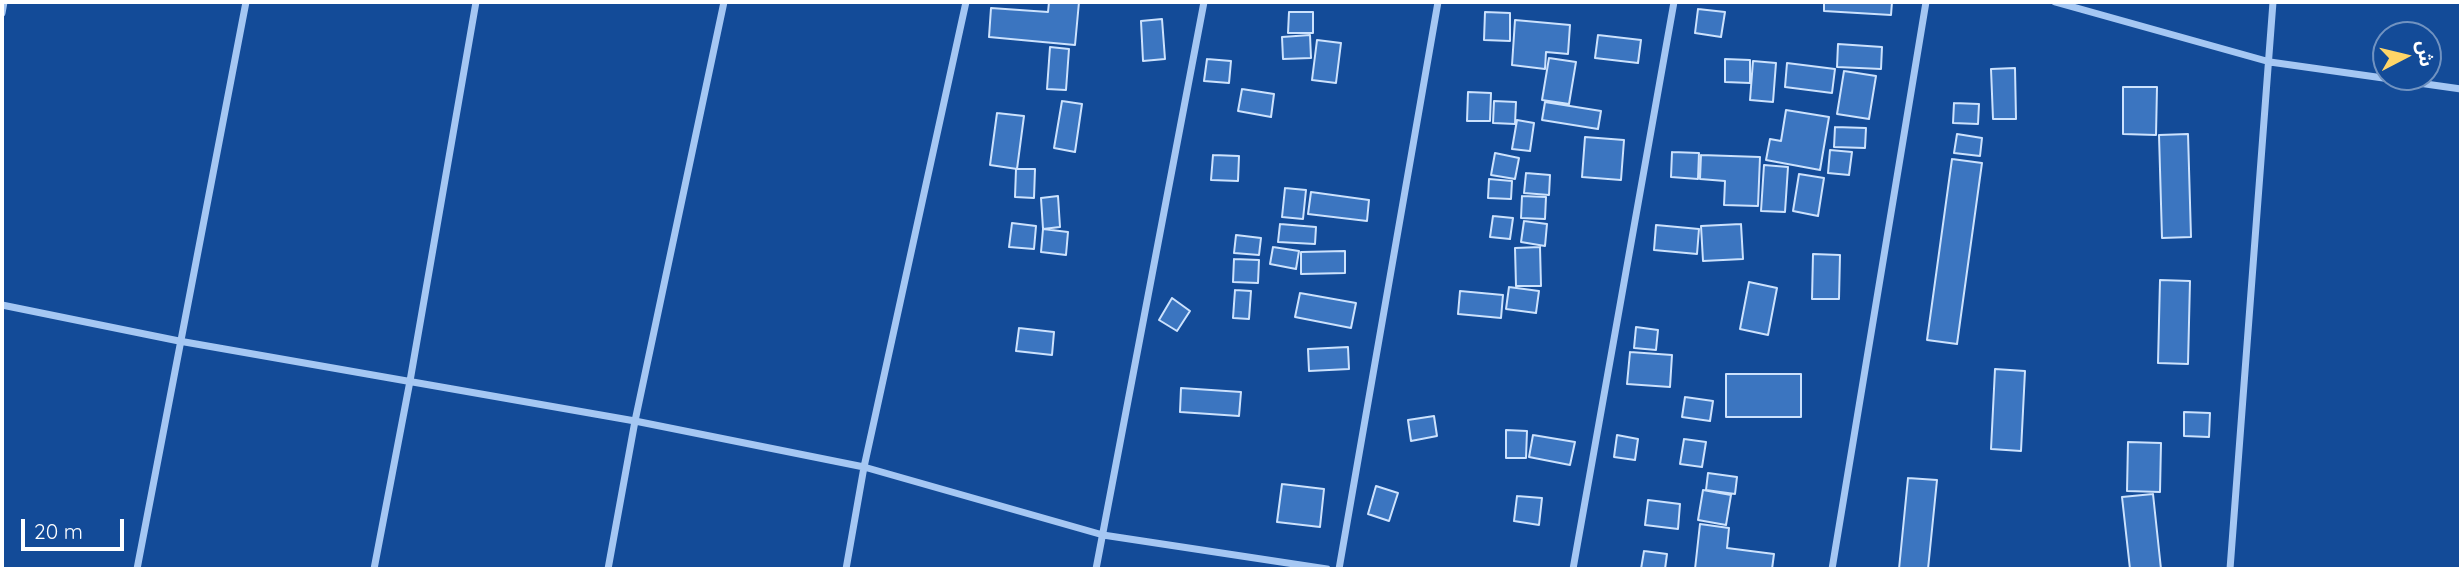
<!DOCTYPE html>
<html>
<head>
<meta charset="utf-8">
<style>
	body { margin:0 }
	#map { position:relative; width:2463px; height:571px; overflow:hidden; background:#134b98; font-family:Quicksand,"Noto Sans Arabic",sans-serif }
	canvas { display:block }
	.frame { position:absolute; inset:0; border:4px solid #fff; pointer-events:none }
	.north { position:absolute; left:2372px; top:21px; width:70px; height:70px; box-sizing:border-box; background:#134b98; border:2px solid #7193c1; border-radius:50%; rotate:83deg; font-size:19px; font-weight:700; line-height:28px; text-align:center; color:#fff }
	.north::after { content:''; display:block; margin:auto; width:24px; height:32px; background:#ffd567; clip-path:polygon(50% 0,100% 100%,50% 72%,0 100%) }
	.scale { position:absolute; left:21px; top:519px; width:103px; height:32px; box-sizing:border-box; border:4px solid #fff; border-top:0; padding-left:9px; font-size:21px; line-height:24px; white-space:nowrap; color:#fff; -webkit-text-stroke:5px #134b98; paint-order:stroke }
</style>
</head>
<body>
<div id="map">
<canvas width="2463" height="571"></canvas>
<div class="frame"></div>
<div class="north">ش</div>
<div class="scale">20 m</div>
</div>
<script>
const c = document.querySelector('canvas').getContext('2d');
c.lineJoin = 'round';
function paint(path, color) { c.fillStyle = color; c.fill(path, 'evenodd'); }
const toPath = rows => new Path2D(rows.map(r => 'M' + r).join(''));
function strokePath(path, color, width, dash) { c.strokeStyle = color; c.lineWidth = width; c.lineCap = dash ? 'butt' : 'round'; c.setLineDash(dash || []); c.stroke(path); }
const building = toPath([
	[1049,2,1079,2,1075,45,989,37,991,8,1048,12,1049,2],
	[1824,2,1892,2,1891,15,1824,11,1824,2],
	[1698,9,1725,12,1721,37,1695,33,1698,9],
	[1289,12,1313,12,1313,33,1288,33,1289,12],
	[1485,12,1510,13,1510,41,1484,40,1485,12],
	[1162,19,1165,59,1143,61,1141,21,1162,19],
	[1515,20,1570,25,1568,54,1546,52,1545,69,1512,65,1515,20],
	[1310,35,1311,58,1283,59,1282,37,1310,35],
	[1598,35,1641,40,1638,63,1595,58,1598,35],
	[1317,40,1341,43,1336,83,1312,80,1317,40],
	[1838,44,1882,47,1881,69,1837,67,1838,44],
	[1050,47,1069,49,1066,90,1047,89,1050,47],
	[1549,58,1576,62,1569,104,1542,100,1549,58],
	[1207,59,1231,61,1229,83,1204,81,1207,59],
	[1725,59,1750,60,1750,83,1725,82,1725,59],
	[1753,61,1776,63,1773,102,1750,100,1753,61],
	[1787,63,1835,69,1832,93,1785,87,1787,63],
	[2015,68,2016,119,1993,119,1991,69,2015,68],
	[1844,71,1876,76,1869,119,1837,114,1844,71],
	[2123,87,2157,87,2156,135,2123,134,2123,87],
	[1242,89,1274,94,1271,117,1238,111,1242,89],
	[1468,92,1491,93,1490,121,1467,121,1468,92],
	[1062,101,1082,104,1075,152,1054,148,1062,101],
	[1494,101,1516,102,1515,124,1493,123,1494,101],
	[1545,102,1601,111,1598,129,1542,120,1545,102],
	[1954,103,1979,104,1978,124,1953,123,1954,103],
	[1786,110,1829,117,1820,170,1766,160,1770,139,1781,141,1786,110],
	[997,113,1024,116,1017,169,990,165,997,113],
	[1517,120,1534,123,1530,151,1512,149,1517,120],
	[1835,127,1866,128,1865,148,1834,147,1835,127],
	[1957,134,1982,138,1980,156,1954,153,1957,134],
	[2188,134,2191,237,2162,238,2159,135,2188,134],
	[1585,137,1624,140,1621,180,1582,177,1585,137],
	[1830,150,1852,152,1849,175,1828,173,1830,150],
	[1672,152,1699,153,1698,179,1671,177,1672,152],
	[1495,153,1519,158,1515,179,1491,175,1495,153],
	[1213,155,1239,156,1238,181,1211,180,1213,155],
	[1701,155,1760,157,1758,206,1724,205,1725,181,1700,179,1701,155],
	[1952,159,1982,163,1957,344,1927,340,1952,159],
	[1764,165,1788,167,1785,212,1761,211,1764,165],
	[1016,169,1035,169,1034,198,1015,197,1016,169],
	[1526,173,1550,175,1549,195,1524,193,1526,173],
	[1799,174,1824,178,1818,216,1793,211,1799,174],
	[1489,179,1512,181,1511,199,1488,198,1489,179],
	[1285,188,1306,190,1303,219,1282,217,1285,188],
	[1311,192,1369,200,1367,221,1308,214,1311,192],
	[1058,196,1060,227,1043,229,1041,198,1058,196],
	[1522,196,1546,197,1545,219,1521,218,1522,196],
	[1493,216,1513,218,1510,239,1490,237,1493,216],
	[1524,221,1547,224,1545,246,1521,242,1524,221],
	[1012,223,1036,226,1034,249,1009,247,1012,223],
	[1280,224,1316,227,1315,244,1278,242,1280,224],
	[1741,224,1743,259,1703,261,1701,226,1741,224],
	[1656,225,1699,229,1697,254,1654,250,1656,225],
	[1043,229,1068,232,1066,255,1041,252,1043,229],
	[1236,235,1261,238,1259,255,1234,253,1236,235],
	[1273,247,1299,251,1296,269,1270,264,1273,247],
	[1540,247,1541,286,1516,286,1515,248,1540,247],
	[1345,251,1345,273,1301,274,1301,252,1345,251],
	[1813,254,1840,255,1839,299,1812,299,1813,254],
	[1234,259,1259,260,1258,283,1233,282,1234,259],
	[2160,280,2190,281,2188,364,2158,363,2160,280],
	[1749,282,1777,288,1768,335,1740,329,1749,282],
	[1509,287,1539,291,1536,313,1506,309,1509,287],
	[1235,290,1251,291,1249,319,1233,318,1235,290],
	[1460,291,1503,295,1501,318,1458,314,1460,291],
	[1300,293,1356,303,1351,328,1295,317,1300,293],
	[1172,298,1190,311,1177,331,1159,320,1172,298],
	[1636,327,1658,330,1656,350,1634,348,1636,327],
	[1019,328,1054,332,1052,355,1016,351,1019,328],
	[1348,347,1349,369,1309,371,1308,349,1348,347],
	[1630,352,1672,355,1670,387,1627,384,1630,352],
	[1995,369,2025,371,2021,451,1991,449,1995,369],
	[1726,374,1801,374,1801,417,1726,417,1726,374],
	[1181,388,1241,392,1239,416,1180,412,1181,388],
	[1685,397,1713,401,1710,421,1682,417,1685,397],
	[2184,412,2210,413,2209,437,2184,436,2184,412],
	[1434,416,1437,436,1411,441,1408,420,1434,416],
	[1506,430,1527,431,1526,458,1506,458,1506,430],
	[1533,435,1575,442,1570,465,1529,457,1533,435],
	[1617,435,1638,439,1635,460,1614,457,1617,435],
	[1684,439,1706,442,1702,467,1680,464,1684,439],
	[2128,442,2161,443,2160,492,2127,491,2128,442],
	[1708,473,1737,477,1735,494,1706,490,1708,473],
	[1908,478,1937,480,1928,569,1899,569,1908,478],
	[1282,484,1324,489,1320,527,1277,522,1282,484],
	[1376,486,1398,493,1389,521,1368,514,1376,486],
	[1703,490,1731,495,1726,525,1698,520,1703,490],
	[2153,494,2161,569,2130,569,2122,497,2153,494],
	[1517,496,1542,498,1539,525,1514,521,1517,496],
	[1648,500,1680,504,1678,529,1645,525,1648,500],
	[1700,524,1729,528,1727,548,1774,554,1772,569,1695,569,1700,524],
	[1644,551,1667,554,1665,569,1641,569,1644,551]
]);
paint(building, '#3b75c0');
strokePath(building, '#cce2fd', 2);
strokePath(toPath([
	[2055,2,2270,62,2461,89],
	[2,13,4,2],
	[2,305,179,341,635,421,864,467,1103,535,1327,569],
	[137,569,246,2],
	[374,569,410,381,476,2],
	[608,569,635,421,724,2],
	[846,569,864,467,966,2],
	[1096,569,1204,2],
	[1339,569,1438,2],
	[1573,569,1674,2],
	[1832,569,1926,2],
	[2230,569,2273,2]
]), '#a5c7f3', 7);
</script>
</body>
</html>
